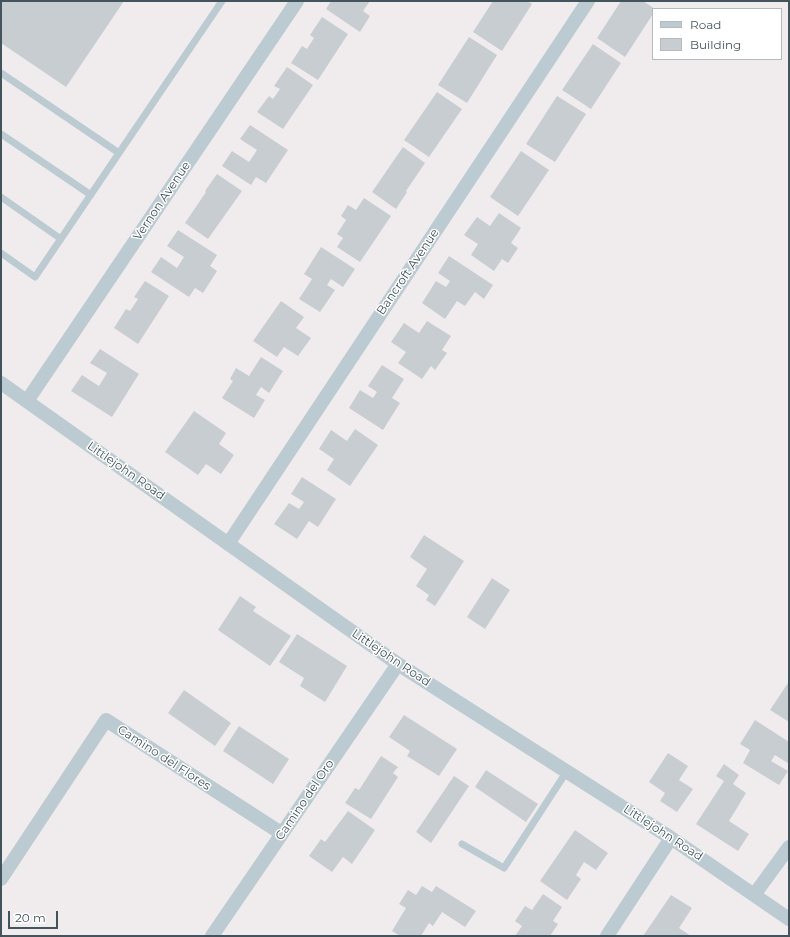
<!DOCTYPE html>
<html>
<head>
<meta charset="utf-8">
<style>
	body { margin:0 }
	#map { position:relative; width:790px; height:937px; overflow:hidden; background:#f0eced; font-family:Montserrat,sans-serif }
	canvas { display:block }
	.frame { position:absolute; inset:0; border:2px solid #43545c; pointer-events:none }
	.legend { position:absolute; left:652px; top:8px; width:130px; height:52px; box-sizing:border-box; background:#fff; border:1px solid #b4bbbe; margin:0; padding:5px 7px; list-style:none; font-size:12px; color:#43545c }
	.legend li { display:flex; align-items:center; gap:8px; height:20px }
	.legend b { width:20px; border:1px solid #b4bbbe }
	.scale { position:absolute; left:8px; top:911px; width:50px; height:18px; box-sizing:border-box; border:2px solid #43545c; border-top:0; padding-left:5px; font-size:12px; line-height:14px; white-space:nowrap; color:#43545c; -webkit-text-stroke:3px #fff; paint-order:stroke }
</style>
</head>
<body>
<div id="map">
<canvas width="790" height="937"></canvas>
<div class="frame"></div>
<ul class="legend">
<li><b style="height:5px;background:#bbcbd1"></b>Road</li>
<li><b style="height:11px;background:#c8cdd2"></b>Building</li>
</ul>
<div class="scale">20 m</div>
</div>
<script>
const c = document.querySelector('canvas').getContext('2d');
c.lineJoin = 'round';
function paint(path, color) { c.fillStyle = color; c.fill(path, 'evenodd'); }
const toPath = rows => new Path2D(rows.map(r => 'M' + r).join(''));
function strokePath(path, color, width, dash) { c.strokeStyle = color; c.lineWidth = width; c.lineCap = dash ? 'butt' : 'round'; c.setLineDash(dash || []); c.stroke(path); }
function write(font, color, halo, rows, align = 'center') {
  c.font = font + ' Montserrat,sans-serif'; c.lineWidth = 3; c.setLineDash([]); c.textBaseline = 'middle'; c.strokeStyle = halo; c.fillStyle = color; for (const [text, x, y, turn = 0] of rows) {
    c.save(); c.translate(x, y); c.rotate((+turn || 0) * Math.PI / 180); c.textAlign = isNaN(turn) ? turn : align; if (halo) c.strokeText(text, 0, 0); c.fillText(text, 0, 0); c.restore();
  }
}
paint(toPath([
	[1,1,124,1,66,87,1,43],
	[331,1,370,1,363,11,370,16,360,32,326,9],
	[493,1,527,1,532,4,502,51,473,32],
	[621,1,643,1,655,9,653,9,653,14,625,57,597,38],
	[322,17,348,34,318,80,291,63,302,46,307,49,314,38,310,35],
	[469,37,497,55,467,103,438,85],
	[593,44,621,63,591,109,562,90],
	[287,67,313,85,283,129,257,112,269,96,273,99,280,89,274,86],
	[437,92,462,109,429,157,404,140],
	[557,96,586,114,555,162,526,144],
	[250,125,288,150,266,183,256,177,251,185,222,166,232,151,249,162,257,150,240,139],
	[403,147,425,163,406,191,407,192,396,209,372,192],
	[521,151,549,170,518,216,490,197],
	[217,174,242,191,208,239,185,223,206,192,205,191],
	[364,198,391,216,360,262,337,247,343,238,337,234,346,220,341,216,348,205,356,210],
	[499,213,521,228,511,243,518,248,508,263,502,259,494,271,471,255,478,244,464,235,477,217,490,226],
	[178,230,217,255,210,266,217,271,203,293,195,288,189,297,151,272,161,257,177,268,184,257,167,246],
	[321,247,355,269,343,287,331,279,327,285,335,290,320,312,299,299,312,279,304,274],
	[449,256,493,285,484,299,475,292,465,306,457,301,445,319,422,303,436,281,446,287,450,281,438,273],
	[145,281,169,296,138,344,114,328,126,309,130,311,138,299,134,297],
	[281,301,304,317,296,328,311,338,298,356,284,347,277,357,253,341],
	[427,321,451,336,442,350,447,353,435,370,431,366,422,379,398,363,406,352,391,342,404,323,419,333],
	[100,349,139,374,112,417,71,391,82,375,99,386,107,373,90,363],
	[261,357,283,371,269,393,261,387,256,395,265,400,254,418,222,398,233,381,230,379,236,368,249,376],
	[382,365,404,379,392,398,400,403,383,430,349,408,360,390,373,398,377,392,368,386],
	[194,411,226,433,219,444,234,455,221,474,206,464,198,475,165,452],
	[355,429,378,445,350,486,327,470,334,459,319,449,331,430,347,441],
	[302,477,336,499,318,527,309,521,297,539,274,524,289,503,299,509,304,502,291,494],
	[424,535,464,561,435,606,426,600,429,595,416,586,427,569,410,557],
	[492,578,510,590,485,629,467,617],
	[240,596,256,607,253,611,291,636,270,666,218,630],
	[297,634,347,666,325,702,300,686,304,678,279,662],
	[788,683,789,684,789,722,770,710],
	[184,690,231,723,215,746,168,713],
	[404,715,457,749,439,776,407,756,410,751,389,737],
	[755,720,789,742,789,764,775,755,771,761,788,771,779,785,743,763,750,750,740,744],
	[239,726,289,759,273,784,223,751],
	[668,753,688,766,679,780,693,789,677,812,660,801,665,793,649,782],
	[381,756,398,767,393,773,398,777,371,819,345,803,355,788,359,790],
	[724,764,739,775,733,784,746,793,729,821,749,834,738,851,696,824,724,781,716,776],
	[486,770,538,804,526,822,475,787],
	[454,776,469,786,431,843,416,832],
	[348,811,375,830,352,864,343,857,332,872,309,856,321,839,325,842],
	[575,830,608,853,596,870,584,862,576,875,581,879,567,900,540,881],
	[422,886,432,892,436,886,476,911,465,927,442,912,433,926,429,923,421,936,400,936,392,931,406,908,399,904,408,890,416,895],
	[543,894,562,907,553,921,558,924,550,936,515,936,522,926,515,921,525,906,532,910],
	[671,895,692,908,679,928,691,936,643,936]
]), '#c8cdd2');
strokePath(toPath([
	[1,73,119,153,222,1],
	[1,134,91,195],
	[1,197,61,239],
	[1,253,35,277,119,153],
	[462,844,504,868,567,771]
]), '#bbcbd1', 7);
strokePath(toPath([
	[1,383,398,664,671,838,789,919],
	[27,401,297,1],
	[228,544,588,1],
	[1,879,106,720,281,833],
	[754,895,789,847],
	[212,936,398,664],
	[607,936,671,838]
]), '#bbcbd1', 14);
write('12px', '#43545c', '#fff', [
	["Vernon Avenue",162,201,-56],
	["Bancroft Avenue",408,272,-56],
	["Littlejohn Road",126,471,35],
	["Littlejohn Road",391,658,34],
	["Camino del Flores",164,758,33],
	["Camino del Oro",305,800,-56],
	["Littlejohn Road",663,833,33]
]);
</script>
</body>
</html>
